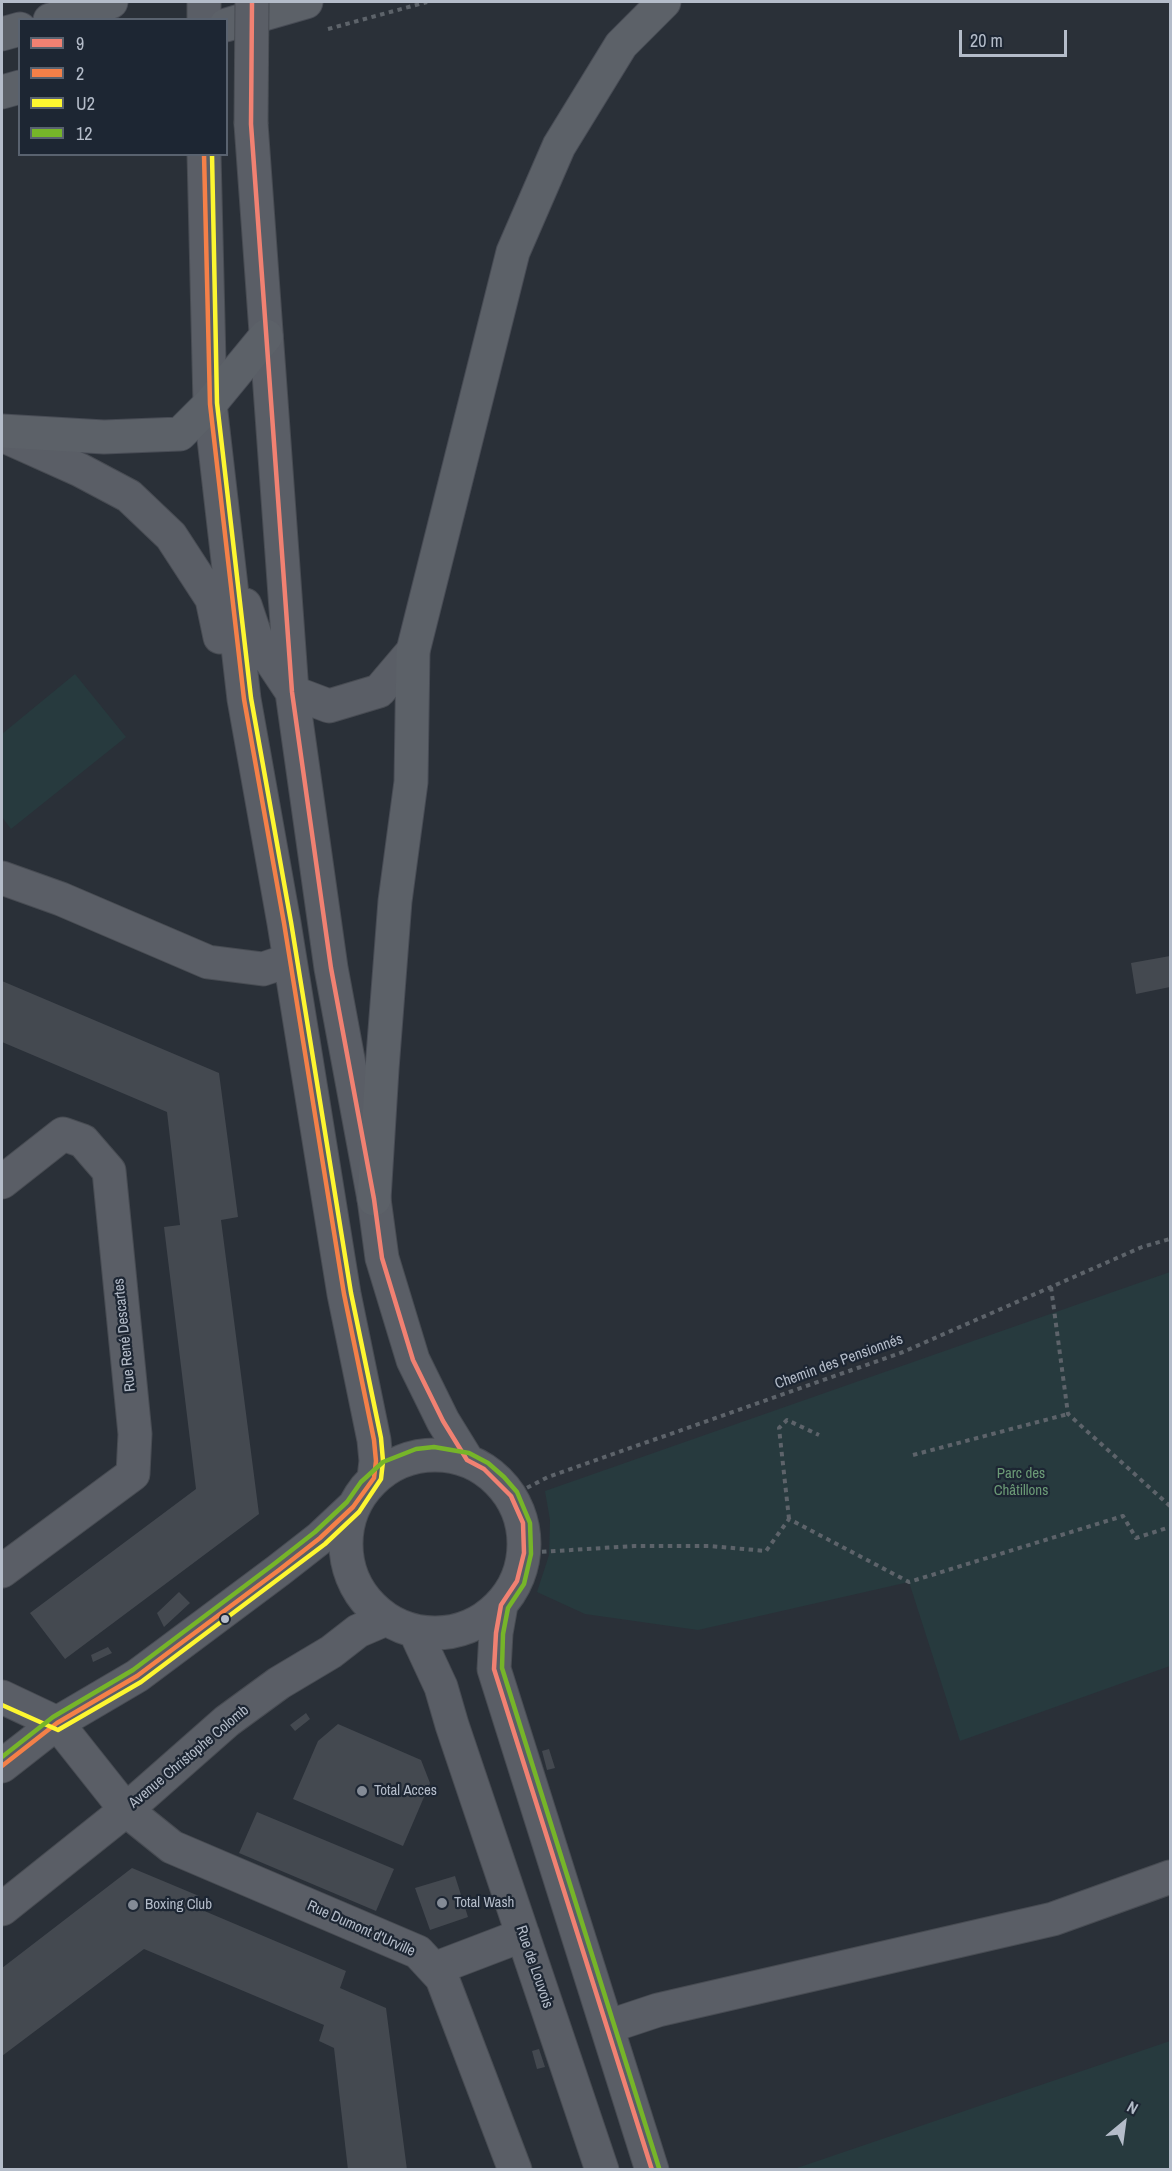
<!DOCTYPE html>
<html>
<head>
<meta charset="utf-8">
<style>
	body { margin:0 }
	#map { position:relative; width:1172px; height:2171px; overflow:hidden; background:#2a3038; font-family:"Archivo Narrow",sans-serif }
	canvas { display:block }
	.frame { position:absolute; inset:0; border:3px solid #b4bcc9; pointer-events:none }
	.legend { position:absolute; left:18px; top:18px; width:210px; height:138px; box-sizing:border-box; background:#1d2633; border:2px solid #59626f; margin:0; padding:8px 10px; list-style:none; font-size:18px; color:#b4bcc9 }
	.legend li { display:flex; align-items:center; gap:12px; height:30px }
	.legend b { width:30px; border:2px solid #59626f }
	.north { position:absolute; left:1094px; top:2093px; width:60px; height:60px; -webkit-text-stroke:4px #1d2633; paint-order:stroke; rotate:29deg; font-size:16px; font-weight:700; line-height:24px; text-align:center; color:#b4bcc9 }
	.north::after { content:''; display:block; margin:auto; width:21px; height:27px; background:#b4bcc9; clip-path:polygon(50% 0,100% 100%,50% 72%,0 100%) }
	.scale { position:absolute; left:959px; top:30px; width:108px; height:27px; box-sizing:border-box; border:3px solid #b4bcc9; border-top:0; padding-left:8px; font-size:18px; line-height:21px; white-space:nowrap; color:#b4bcc9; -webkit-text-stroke:4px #1d2633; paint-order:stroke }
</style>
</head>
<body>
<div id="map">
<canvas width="1172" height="2171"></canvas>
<div class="frame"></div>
<ul class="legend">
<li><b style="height:8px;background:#f18172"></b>9</li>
<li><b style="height:8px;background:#f48048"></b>2</li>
<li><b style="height:8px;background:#fdf630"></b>U2</li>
<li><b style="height:8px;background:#76b529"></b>12</li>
</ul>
<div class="north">N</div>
<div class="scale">20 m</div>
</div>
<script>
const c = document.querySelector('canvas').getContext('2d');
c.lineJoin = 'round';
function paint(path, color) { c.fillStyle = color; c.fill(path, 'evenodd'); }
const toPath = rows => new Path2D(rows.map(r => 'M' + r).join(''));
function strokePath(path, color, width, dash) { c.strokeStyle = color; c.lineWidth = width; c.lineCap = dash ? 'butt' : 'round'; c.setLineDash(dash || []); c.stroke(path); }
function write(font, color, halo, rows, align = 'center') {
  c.font = font + ' "Archivo Narrow",sans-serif'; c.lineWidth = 4.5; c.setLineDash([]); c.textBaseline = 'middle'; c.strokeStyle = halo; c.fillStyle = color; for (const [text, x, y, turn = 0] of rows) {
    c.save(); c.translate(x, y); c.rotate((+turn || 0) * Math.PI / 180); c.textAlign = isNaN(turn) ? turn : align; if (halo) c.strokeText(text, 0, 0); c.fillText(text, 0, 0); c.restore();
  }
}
paint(toPath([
	[75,674,126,737,11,829,2,817,2,734],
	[1170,1272,1170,1666,960,1741,909,1582,698,1630,585,1614,537,1592,549,1555,550,1520,545,1491],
	[1170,2041,1170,2169,794,2169]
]), '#273a3e');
paint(toPath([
	[1170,956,1170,987,1136,994,1131,963],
	[2,981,219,1073,238,1217,221,1220,259,1514,65,1659,30,1613,196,1489,164,1227,180,1225,167,1112,2,1042],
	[179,1592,190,1603,164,1627,157,1613],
	[108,1647,112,1653,93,1662,91,1655],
	[306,1713,310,1719,295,1731,290,1725],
	[338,1724,421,1760,430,1783,403,1846,293,1799,318,1741],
	[549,1749,555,1768,547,1770,542,1751],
	[257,1812,394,1869,376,1911,239,1853],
	[132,1868,199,1896,195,1907,346,1971,340,1988,386,2008,407,2170,348,2170,334,2048,319,2041,324,2025,144,1949,2,2056,2,1968],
	[455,1876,468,1917,430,1930,415,1888],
	[539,2049,545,2067,537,2069,532,2051]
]), '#444950');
const minor = toPath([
	[204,20,204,2],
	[251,124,292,692,331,968,374,1199,382,1258,413,1360,443,1421,467,1460],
	[204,154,210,404,244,699,284,923,344,1294,374,1440,376,1461,374,1478],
	[2,435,80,470,129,496,171,536,212,599,220,637],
	[245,605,256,638,292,692,329,706,379,691,413,651],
	[2,878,61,899,208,962,263,969,290,960],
	[2,1182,63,1134,83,1141,109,1171,135,1434,133,1474,2,1571],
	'346 1544a89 89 0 1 1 178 0a89 89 0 1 1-178 0Z',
	[501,1605,496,1633,494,1669,652,2170],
	[415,1631,441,1687,452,1725,602,2170],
	[2,1697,57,1723,126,1810,172,1847,418,1952,442,1978,515,2170],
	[2,1766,57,1723,137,1676,279,1570,320,1538,353,1507],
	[2,1909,126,1810,227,1721,279,1683,331,1652,358,1631,386,1619],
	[434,1969,523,1935],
	[607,2027,658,2010,1053,1919,1170,1877]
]);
const major = toPath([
	[50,20,111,2],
	[226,25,306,2],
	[2,34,20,29],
	[2,92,20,87],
	[2,431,104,437,180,434,210,404,266,336],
	[374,1199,382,1069,395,901,411,782,413,651,513,252,559,146,621,45,664,2]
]);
strokePath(minor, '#484c53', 35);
strokePath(major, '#484c55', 35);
strokePath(toPath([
	[328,29,427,2],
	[1051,1287,1068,1414,1170,1506],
	[913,1455,1068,1414],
	[511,1496,548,1477,903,1352,1142,1247,1170,1239],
	[789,1519,779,1428,787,1420,819,1435],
	[524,1553,634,1546,710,1546,766,1551,789,1519,909,1582,1123,1516,1136,1538,1170,1527]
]), '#5d636a', 4, [4.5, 4.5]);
strokePath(minor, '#5a5e66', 33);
strokePath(major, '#5c6168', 33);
const minorBridge = toPath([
	[251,124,252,2]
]);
strokePath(minorBridge, '#484c53', 35, []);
strokePath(minorBridge, '#5a5e66', 33);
strokePath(toPath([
	[252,2,251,124,292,692,331,968,374,1199,382,1258,413,1360,443,1421,467,1460,484,1469,511,1496,523,1523,524,1553,517,1581,501,1605,496,1633,494,1669,652,2170]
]), '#f18172', 4.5);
strokePath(toPath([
	[2,1766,57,1723,137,1676,279,1570,320,1538,353,1507,374,1478,376,1461,374,1440,344,1294,284,923,244,699,210,404,204,154]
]), '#f48048', 4.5);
strokePath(toPath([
	[2,1705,58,1730,141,1682,325,1544,359,1512,381,1479,383,1461,381,1438,351,1293,291,922,251,698,217,403,212,154]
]), '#fdf630', 4.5);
strokePath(toPath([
	[2,1757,53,1717,133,1670,274,1564,315,1532,347,1502,361,1482,383,1462,416,1449,434,1447,469,1453,488,1463,504,1477,517,1492,530,1523,531,1554,524,1584,508,1608,503,1634,502,1668,659,2168]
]), '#76b529', 4.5);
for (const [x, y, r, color] of [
	[225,1619,5,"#b4bcc9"],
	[362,1791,6,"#848b96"],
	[442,1903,6,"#848b96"],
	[133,1905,6,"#848b96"]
]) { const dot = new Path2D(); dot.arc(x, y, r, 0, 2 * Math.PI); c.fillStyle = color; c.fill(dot); strokePath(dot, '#1d2633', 2); }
write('15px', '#b4bcc9', '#1d2633', [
	["Rue René Descartes",125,1335,-96],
	["Chemin des Pensionnés",839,1362,-20],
	["Avenue Christophe Colomb",189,1757,-40],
	["Rue Dumont d'Urville",361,1929,24],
	["Rue de Louvois",534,1967,71]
]);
write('15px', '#6b9a76', '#1d2633', [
	["Parc des",1021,1474],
	["Châtillons",1021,1491]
]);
write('15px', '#b4bcc9', '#1d2633', [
	["Total Acces",374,1791],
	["Total Wash",454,1903],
	["Boxing Club",145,1905]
], 'left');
</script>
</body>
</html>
